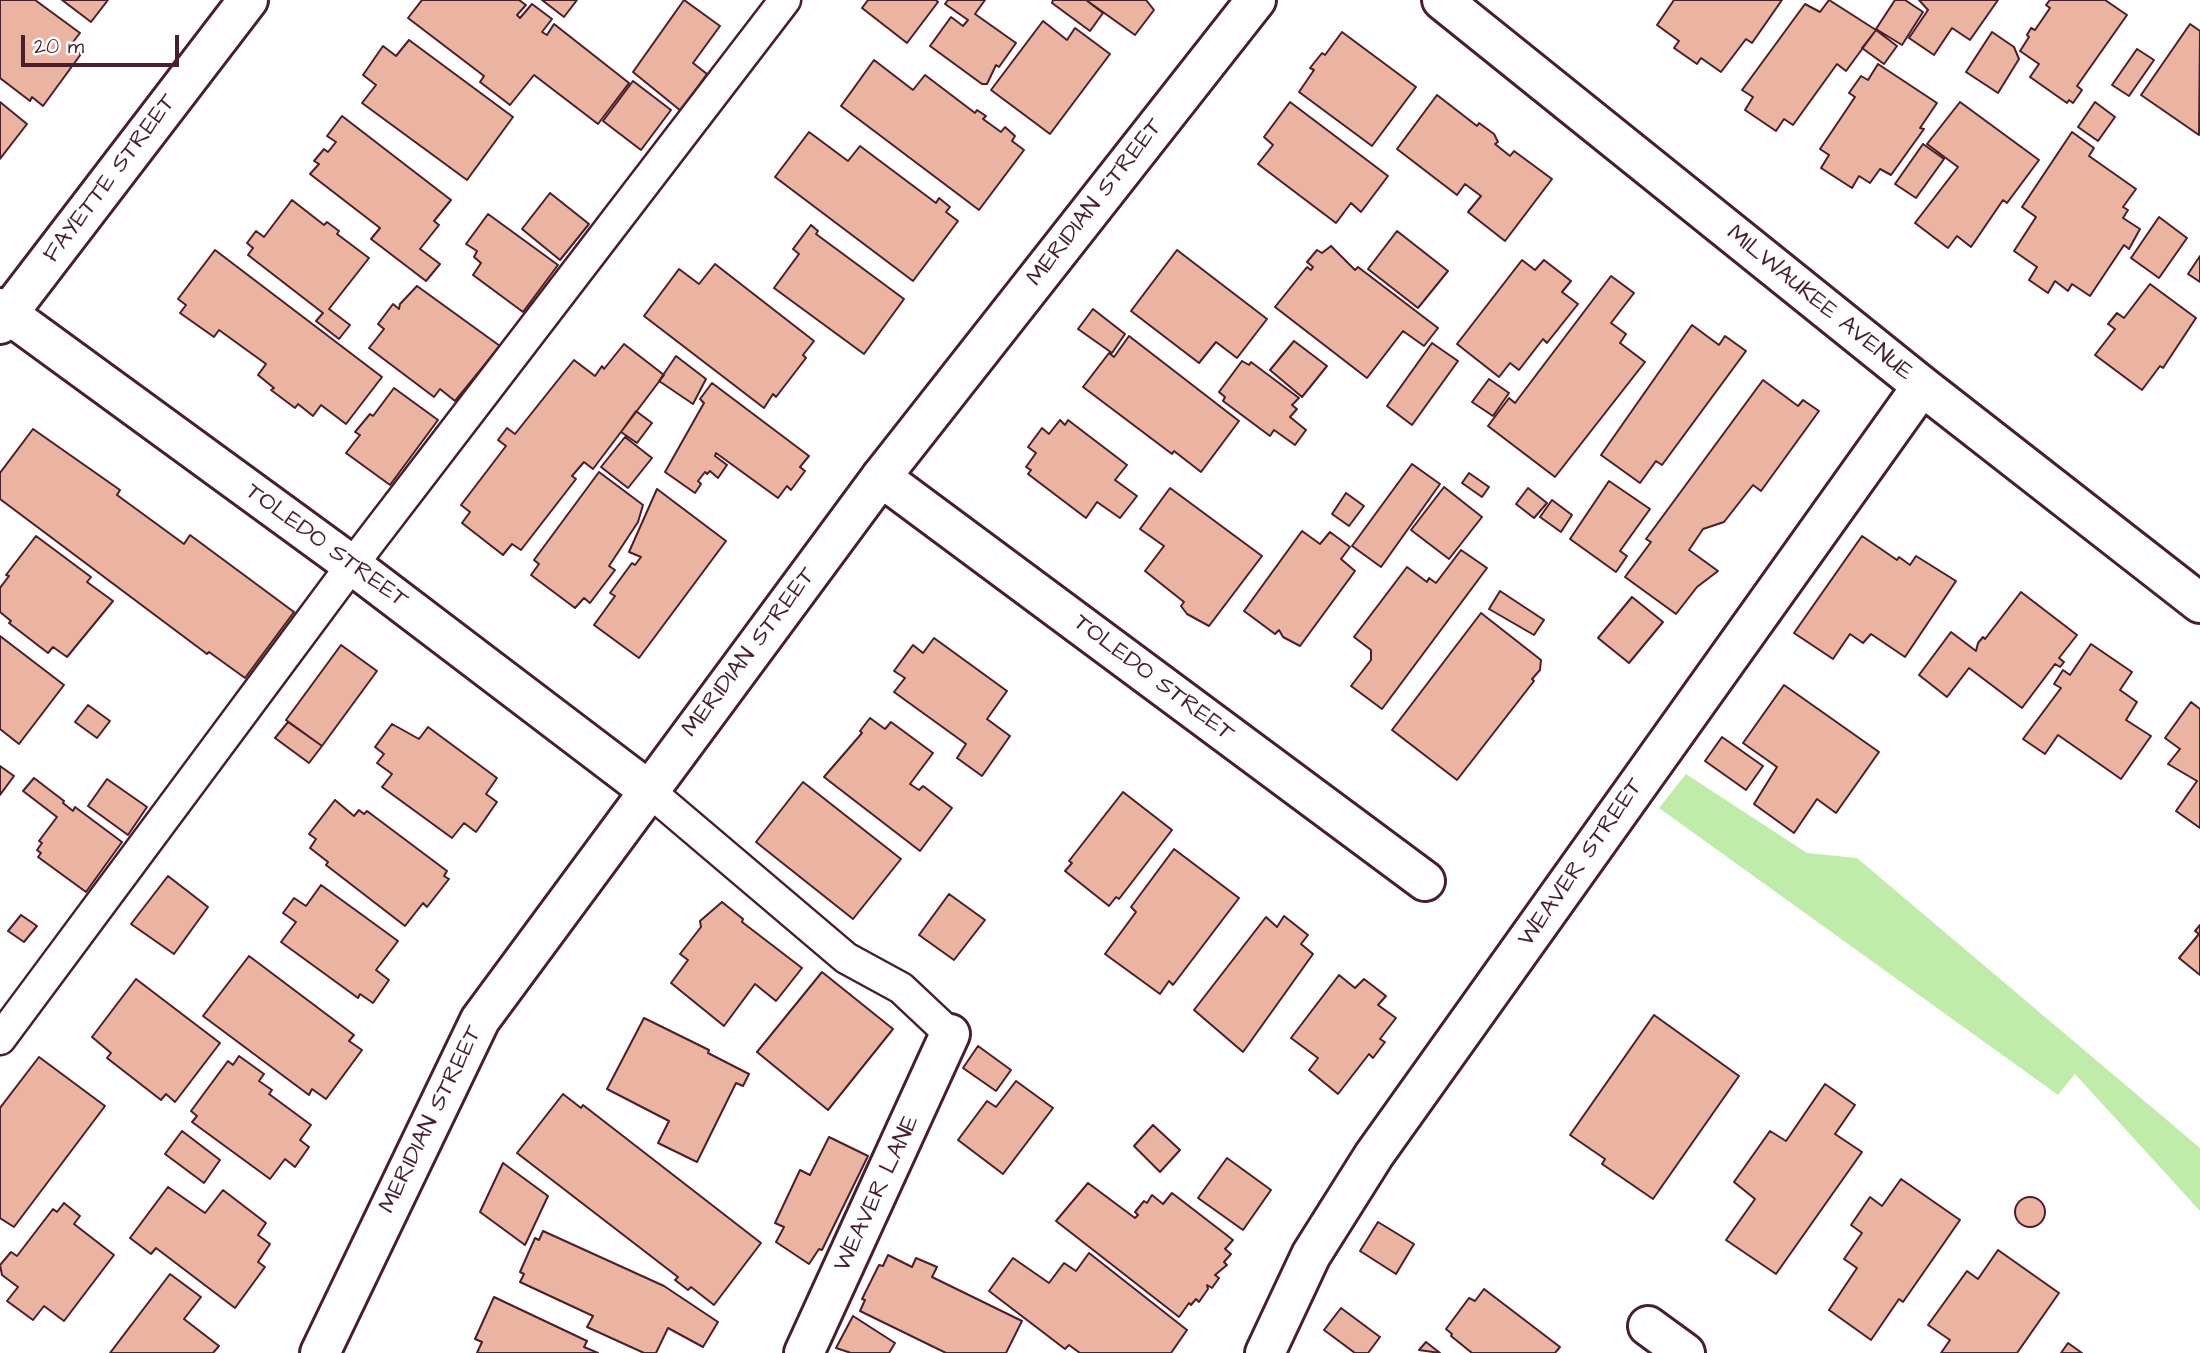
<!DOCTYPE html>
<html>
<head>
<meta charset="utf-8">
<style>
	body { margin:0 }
	#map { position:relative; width:2200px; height:1353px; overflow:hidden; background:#fff; font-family:"Architects Daughter",sans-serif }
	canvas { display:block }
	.scale { position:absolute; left:21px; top:35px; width:158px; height:32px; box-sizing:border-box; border:4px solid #4a1f2b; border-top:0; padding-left:9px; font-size:21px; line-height:24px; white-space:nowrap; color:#4a1f2b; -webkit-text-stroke:5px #fff; paint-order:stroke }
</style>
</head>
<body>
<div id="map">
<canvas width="2200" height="1353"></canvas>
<div class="scale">20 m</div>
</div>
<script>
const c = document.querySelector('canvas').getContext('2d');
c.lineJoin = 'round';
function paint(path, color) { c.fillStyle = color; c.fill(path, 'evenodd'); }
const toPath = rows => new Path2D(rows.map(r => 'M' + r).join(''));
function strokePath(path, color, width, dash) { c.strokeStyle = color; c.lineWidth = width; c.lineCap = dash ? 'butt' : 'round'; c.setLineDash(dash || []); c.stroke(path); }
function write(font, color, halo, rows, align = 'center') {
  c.font = font + ' "Architects Daughter",sans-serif'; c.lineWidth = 5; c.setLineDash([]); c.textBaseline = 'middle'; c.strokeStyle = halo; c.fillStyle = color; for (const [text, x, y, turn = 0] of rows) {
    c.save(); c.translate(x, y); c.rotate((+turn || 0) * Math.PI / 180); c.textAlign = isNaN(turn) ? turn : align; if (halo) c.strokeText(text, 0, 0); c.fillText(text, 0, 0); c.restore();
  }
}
paint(toPath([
	[1686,774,1807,853,1857,858,2200,1148,2200,1211,2075,1074,2058,1095,1659,808]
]), '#c0eca9');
const building = toPath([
	[0,0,35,0,80,33,70,46,81,54,43,106,32,97,30,101,0,78,0,0],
	[62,0,108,0,91,22,62,0],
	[422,0,519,0,526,5,517,15,520,18,532,4,552,19,542,32,547,35,554,24,629,83,598,124,534,75,510,105,480,82,484,76,408,18,422,0],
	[542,0,577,0,564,17,542,0],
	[684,0,720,26,693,63,707,74,681,111,633,72,684,0],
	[868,0,936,0,938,2,907,43,862,8,868,0],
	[948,0,985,0,975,14,1016,43,999,67,996,65,987,84,982,84,930,46,951,17,963,26,968,20,945,4,948,0],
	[1053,0,1086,0,1103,13,1090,31,1052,3,1053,0],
	[1086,0,1146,0,1154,10,1135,35,1086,0],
	[1674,0,1782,0,1752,43,1746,39,1721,72,1701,58,1697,64,1674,48,1679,41,1657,25,1674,0],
	[1829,0,1876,30,1846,71,1837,64,1793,125,1784,119,1776,131,1745,110,1753,97,1742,90,1805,4,1820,12,1829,0],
	[1895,0,1905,0,1923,12,1902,45,1876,29,1895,0],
	[1919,0,1998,0,1970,40,1952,28,1934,55,1909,38,1928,10,1919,0],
	[2050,0,2105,0,2127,15,2077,86,2082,90,2073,103,2069,100,2067,103,2030,77,2039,64,2020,51,2029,37,2027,35,2031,28,2035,30,2050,8,2046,5,2050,0],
	[1043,21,1067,40,1075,28,1110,54,1050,134,991,90,1043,21],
	[2190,24,2200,31,2199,135,2141,95,2190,24],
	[1876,30,1897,46,1884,64,1862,48,1876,30],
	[1342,32,1416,87,1372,146,1299,92,1314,70,1310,68,1322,53,1325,55,1342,32],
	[1992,32,2014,47,2019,59,1998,93,1966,72,1992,32],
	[409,40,513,117,467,180,362,103,376,85,363,75,383,46,396,56,409,40],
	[2137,49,2154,60,2129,96,2112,85,2137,49],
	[874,60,913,90,925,75,975,113,977,110,986,116,983,119,1001,132,1005,127,1015,136,1012,141,1024,150,979,210,841,106,874,60],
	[1878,64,1937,103,1920,128,1924,129,1891,175,1880,169,1870,183,1859,176,1852,188,1821,168,1829,155,1820,149,1855,97,1849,93,1861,76,1868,80,1878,64],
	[633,81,671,110,641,150,603,121,633,81],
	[1437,95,1477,126,1479,123,1494,134,1498,142,1495,144,1510,156,1514,151,1552,179,1505,241,1468,212,1481,196,1465,184,1457,195,1397,149,1437,95],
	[0,102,27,124,0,159,0,102],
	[1290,102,1388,176,1361,212,1351,203,1336,223,1258,164,1273,145,1264,137,1290,102],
	[1960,102,2039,160,2007,203,2003,200,1971,247,1957,236,1948,248,1915,223,1958,167,1927,144,1960,102],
	[2095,102,2115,117,2098,141,2078,127,2095,102],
	[342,116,451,200,434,221,439,225,420,249,440,264,426,281,371,239,380,228,310,174,319,164,314,161,324,149,328,152,336,142,327,136,342,116],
	[809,132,848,161,860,146,936,203,939,198,950,207,946,212,958,221,913,281,775,177,809,132],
	[2072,132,2094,148,2089,156,2136,189,2123,207,2128,210,2123,218,2140,229,2129,249,2124,245,2090,296,2072,284,2068,291,2055,281,2048,293,2029,280,2037,267,2014,251,2036,217,2022,207,2072,132],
	[1923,144,1944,159,1916,198,1895,184,1923,144],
	[550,193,589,224,560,260,522,229,550,193],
	[292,200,324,225,327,222,339,231,337,234,369,258,329,309,350,325,339,339,316,321,323,313,248,255,253,248,247,243,256,231,264,237,292,200],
	[488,214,558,265,523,312,473,275,481,263,474,257,477,251,466,244,488,214],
	[2159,217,2187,238,2159,278,2131,258,2159,217],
	[811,225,818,231,816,234,904,299,864,354,774,288,799,254,793,249,811,225],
	[1397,231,1448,271,1418,308,1368,269,1397,231],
	[1331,246,1355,270,1358,267,1438,328,1424,346,1403,331,1367,378,1275,307,1307,267,1311,270,1313,267,1307,262,1317,250,1322,253,1331,246],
	[215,250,382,377,346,424,321,405,313,416,298,404,295,408,271,390,274,388,258,375,266,364,219,330,214,337,180,313,186,305,178,299,215,250],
	[1177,250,1267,319,1237,358,1216,342,1199,363,1131,311,1177,250],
	[2200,256,2200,282,2188,274,2200,256],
	[1522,260,1535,270,1544,260,1571,281,1562,292,1578,304,1547,343,1543,339,1519,370,1510,363,1499,377,1457,344,1522,260],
	[715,264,814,341,803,355,806,358,776,397,773,394,764,408,644,316,679,269,699,284,715,264],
	[1611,276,1634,293,1611,323,1626,334,1620,343,1645,362,1555,477,1488,426,1509,398,1515,403,1611,276],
	[2150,284,2196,318,2163,368,2160,366,2142,390,2095,355,2115,329,2108,324,2117,313,2124,318,2150,284],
	[417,286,500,346,455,401,440,389,434,397,369,348,384,329,378,324,393,304,399,309,400,304,417,286],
	[1093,309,1125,334,1112,353,1078,329,1093,309],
	[1692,325,1719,345,1725,336,1746,351,1662,465,1656,461,1640,483,1601,455,1692,325],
	[1129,336,1239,421,1201,472,1174,451,1172,454,1083,387,1109,353,1114,357,1129,336],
	[1294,341,1327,366,1302,397,1270,370,1294,341],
	[1432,343,1458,361,1412,425,1387,406,1432,343],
	[624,344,664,375,593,469,584,462,572,476,576,479,521,550,512,544,503,555,462,523,470,512,461,505,506,446,498,440,507,428,515,434,574,360,595,376,602,366,604,369,624,344],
	[676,356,706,379,693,404,659,381,676,356],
	[1242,361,1249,365,1251,362,1299,398,1292,405,1297,409,1290,417,1306,430,1295,445,1274,430,1270,436,1223,401,1225,397,1219,392,1242,361],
	[1489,379,1509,393,1493,416,1472,402,1489,379],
	[1763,380,1798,406,1803,400,1819,411,1761,491,1753,485,1724,522,1703,529,1689,550,1718,571,1697,587,1676,614,1625,577,1651,542,1646,539,1763,380],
	[712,383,809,456,800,467,805,471,791,490,787,486,778,498,716,453,715,456,727,465,718,478,710,471,707,474,705,472,698,481,701,484,695,493,665,472,704,403,700,399,712,383],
	[394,388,438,420,390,485,346,453,360,435,355,432,370,414,373,416,394,388],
	[636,411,652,423,637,443,621,432,636,411],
	[1060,420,1065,425,1068,420,1127,465,1115,480,1137,496,1120,518,1097,502,1086,518,1028,474,1031,470,1026,467,1036,453,1028,447,1042,428,1049,434,1060,420],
	[33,429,120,490,117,495,184,544,190,535,294,612,245,678,209,652,207,654,0,499,0,473,33,429],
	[625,437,652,458,628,488,601,467,625,437],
	[1412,464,1440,484,1381,567,1352,546,1412,464],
	[599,472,643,505,638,522,609,566,615,570,590,603,584,598,575,608,531,575,539,564,534,560,599,472],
	[1469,473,1489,487,1482,497,1462,483,1469,473],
	[1609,481,1650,509,1620,551,1627,556,1616,572,1570,539,1609,481],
	[1444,487,1482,517,1449,559,1411,530,1444,487],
	[1170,488,1262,556,1209,626,1187,614,1181,606,1184,602,1145,571,1164,546,1140,529,1170,488],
	[1528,488,1547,503,1534,518,1516,504,1528,488],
	[657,489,726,541,639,658,594,625,615,596,610,593,632,563,635,565,641,557,629,552,657,489],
	[1346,493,1364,506,1349,526,1332,514,1346,493],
	[1552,500,1572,515,1561,532,1540,517,1552,500],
	[1302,531,1320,544,1330,532,1350,547,1341,559,1355,571,1300,646,1283,637,1279,630,1275,634,1244,611,1302,531],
	[36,536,91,577,87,582,113,601,67,657,53,647,48,653,9,623,11,621,0,612,0,588,9,576,6,575,36,536],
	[1862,536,1897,560,1899,557,1910,565,1916,556,1956,581,1905,657,1871,634,1863,643,1850,634,1833,659,1794,633,1862,536],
	[1461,550,1487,568,1382,709,1351,686,1371,660,1371,650,1354,637,1407,567,1427,582,1429,578,1436,583,1461,550],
	[1500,591,1544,620,1534,635,1489,609,1500,591],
	[2021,592,2077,635,2059,658,2064,662,2060,667,2055,664,2022,708,1969,668,1947,697,1919,675,1951,632,1976,651,1978,643,1983,637,1985,639,2021,592],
	[1632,597,1663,622,1629,663,1598,638,1632,597],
	[1481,613,1541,660,1540,670,1532,679,1534,681,1457,780,1392,730,1481,613],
	[0,636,64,685,19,744,0,729,0,636],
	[934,638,1007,691,987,719,1010,736,982,776,957,758,966,744,894,692,905,678,894,671,913,645,923,653,934,638],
	[2091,644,2132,672,2120,690,2137,702,2126,720,2151,736,2121,779,2058,735,2045,754,2023,739,2061,688,2054,684,2063,670,2070,675,2091,644],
	[341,645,377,671,322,746,286,720,341,645],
	[1784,685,1879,752,1836,813,1817,799,1794,833,1754,804,1777,767,1743,743,1784,685],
	[2191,702,2200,709,2200,828,2176,811,2197,781,2168,764,2180,749,2165,738,2191,702],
	[88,705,110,721,97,738,75,722,88,705],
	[870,718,885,729,891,722,933,753,910,784,919,790,923,786,952,808,920,851,824,777,862,733,860,731,870,718],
	[288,722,322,746,309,763,275,738,288,722],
	[392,724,419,739,428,727,497,778,486,794,497,802,476,832,464,823,452,838,382,787,392,774,377,763,384,754,375,747,392,724],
	[1722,737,1763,766,1746,790,1705,761,1722,737],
	[0,766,14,776,0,795,0,766],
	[34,778,64,801,63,803,73,811,75,807,122,842,86,892,38,857,41,853,37,850,42,843,39,841,57,817,23,791,34,778],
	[107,779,147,807,128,835,88,806,107,779],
	[803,782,901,859,853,919,756,842,803,782],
	[1123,792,1172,830,1119,899,1116,897,1109,906,1065,871,1072,863,1069,861,1123,792],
	[335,800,354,816,359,810,364,814,367,811,447,871,444,876,449,879,427,907,423,903,405,926,326,865,328,862,310,848,316,839,309,834,335,800],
	[1174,849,1239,898,1173,985,1169,981,1160,994,1105,954,1136,912,1131,907,1174,849],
	[168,876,208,907,174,954,131,924,168,876],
	[321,885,398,941,376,970,389,980,373,1003,360,994,358,998,281,942,296,922,283,913,294,898,306,906,321,885],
	[949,894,985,920,954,960,919,935,949,894],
	[722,902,743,919,742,922,802,968,776,1001,755,984,724,1026,671,983,688,960,680,954,701,927,700,921,722,902],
	[21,915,37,926,24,942,8,931,21,915],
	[1284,916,1308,935,1301,944,1313,954,1243,1052,1194,1010,1266,917,1277,927,1284,916],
	[2200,925,2200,975,2179,958,2199,934,2195,931,2200,925],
	[249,956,354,1035,349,1041,362,1050,326,1099,312,1089,309,1095,203,1016,249,956],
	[822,972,893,1029,828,1110,757,1052,822,972],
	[1339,975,1355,988,1364,979,1386,996,1378,1005,1396,1018,1380,1039,1385,1042,1373,1058,1369,1054,1338,1094,1309,1070,1318,1058,1291,1038,1339,975],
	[136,979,220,1043,175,1102,166,1094,161,1100,107,1058,111,1053,92,1037,136,979],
	[1654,1015,1739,1076,1653,1199,1602,1164,1605,1159,1570,1135,1654,1015],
	[644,1018,709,1050,708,1053,749,1074,743,1086,736,1083,697,1162,658,1143,669,1121,607,1089,644,1018],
	[978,1046,1011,1070,996,1091,963,1068,978,1046],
	[239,1056,264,1074,259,1081,272,1090,269,1094,311,1125,300,1140,309,1147,295,1167,285,1159,270,1179,192,1122,197,1116,191,1111,228,1061,233,1065,239,1056],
	[39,1057,105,1106,14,1227,0,1218,0,1108,39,1057],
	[1016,1081,1053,1108,1003,1174,958,1140,987,1101,996,1107,1016,1081],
	[1825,1084,1855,1105,1835,1134,1862,1152,1776,1274,1726,1240,1755,1199,1734,1182,1770,1131,1786,1141,1825,1084],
	[563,1094,581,1108,583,1105,761,1243,714,1305,691,1287,688,1290,675,1280,678,1277,517,1153,563,1094],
	[1153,1125,1180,1150,1160,1172,1134,1146,1153,1125],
	[182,1131,220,1160,204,1183,165,1154,182,1131],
	[829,1137,868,1156,822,1250,819,1249,809,1264,776,1242,784,1227,775,1223,800,1170,810,1175,829,1137],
	[1227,1158,1271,1190,1243,1230,1198,1198,1227,1158],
	[503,1163,548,1196,525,1245,480,1212,503,1163],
	[1901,1179,1960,1220,1903,1302,1899,1299,1871,1340,1829,1310,1857,1268,1844,1259,1862,1233,1851,1225,1870,1197,1882,1206,1901,1179],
	[1088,1183,1135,1218,1138,1215,1135,1212,1144,1201,1147,1203,1152,1195,1163,1204,1172,1193,1233,1240,1225,1249,1231,1254,1224,1262,1227,1265,1215,1275,1219,1278,1212,1288,1207,1285,1208,1289,1199,1302,1196,1299,1191,1305,1189,1303,1179,1317,1056,1221,1088,1183],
	[168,1187,205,1213,223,1190,266,1223,258,1235,270,1244,258,1262,265,1267,235,1308,156,1248,151,1254,130,1238,168,1187],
	'2015 1212a15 15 0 1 1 30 0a15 15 0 1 1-30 0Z',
	[64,1203,80,1216,74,1224,114,1255,64,1321,44,1306,33,1320,7,1301,18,1287,2,1275,0,1265,11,1252,17,1256,53,1209,57,1212,64,1203],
	[1378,1222,1414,1244,1396,1274,1360,1251,1378,1222],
	[543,1231,664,1286,718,1322,703,1347,668,1328,656,1353,644,1353,587,1327,593,1316,520,1282,524,1274,520,1272,535,1238,539,1240,543,1231],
	[1998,1250,2059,1293,2017,1353,1941,1353,1950,1340,1928,1325,1967,1271,1978,1279,1998,1250],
	[1089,1253,1187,1330,1171,1353,1080,1353,1069,1345,1065,1349,989,1291,1013,1258,1049,1283,1064,1263,1076,1271,1089,1253],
	[888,1255,912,1267,916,1258,937,1267,932,1277,1022,1321,1006,1353,946,1353,860,1311,865,1300,862,1299,879,1265,883,1266,888,1255],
	[170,1274,201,1297,184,1319,219,1346,213,1353,110,1353,170,1274],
	[1484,1289,1560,1347,1555,1353,1472,1353,1451,1336,1452,1334,1446,1329,1469,1298,1475,1301,1484,1289],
	[494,1297,587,1341,584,1347,598,1353,477,1353,482,1342,475,1339,494,1297],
	[1341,1308,1380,1337,1368,1353,1355,1353,1324,1330,1341,1308],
	[853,1316,895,1343,889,1353,851,1353,836,1348,853,1316],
	[1426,1342,1440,1353,1419,1350,1426,1342],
	[2068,1343,2082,1353,2061,1353,2068,1343]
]);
paint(building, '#ebb4a0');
strokePath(building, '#4a1f2b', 2);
const service = toPath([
	[648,790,846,958,901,988,950,1034],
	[0,1039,352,565,785,0]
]);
const minor = toPath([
	[1442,0,1922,386,2200,603],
	[0,308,352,565,648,790],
	[0,324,248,0],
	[881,477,1425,881],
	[1648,1326,1685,1353],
	[804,1353,950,1034],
	[1265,1353,1311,1255,1374,1155,1922,386]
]);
const tertiary = toPath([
	[320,1353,480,1020,881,477,1256,0]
]);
strokePath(service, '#4a1f2b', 35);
strokePath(minor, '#4a1f2b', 44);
strokePath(tertiary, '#4a1f2b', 44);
strokePath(service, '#fff', 30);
strokePath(minor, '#fff', 38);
strokePath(tertiary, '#fff', 38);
write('24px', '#4a1f2b', '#fff', [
	["FAYETTE STREET",111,179,-53],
	["MERIDIAN STREET",1096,203,-52],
	["MILWAUKEE AVENUE",1819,304,39],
	["TOLEDO STREET",326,547,36],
	["MERIDIAN STREET",750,653,-53],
	["TOLEDO STREET",1153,679,37],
	["WEAVER STREET",1582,863,-55],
	["MERIDIAN STREET",432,1120,-64],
	["WEAVER LANE",878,1194,-65]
]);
</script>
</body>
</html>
